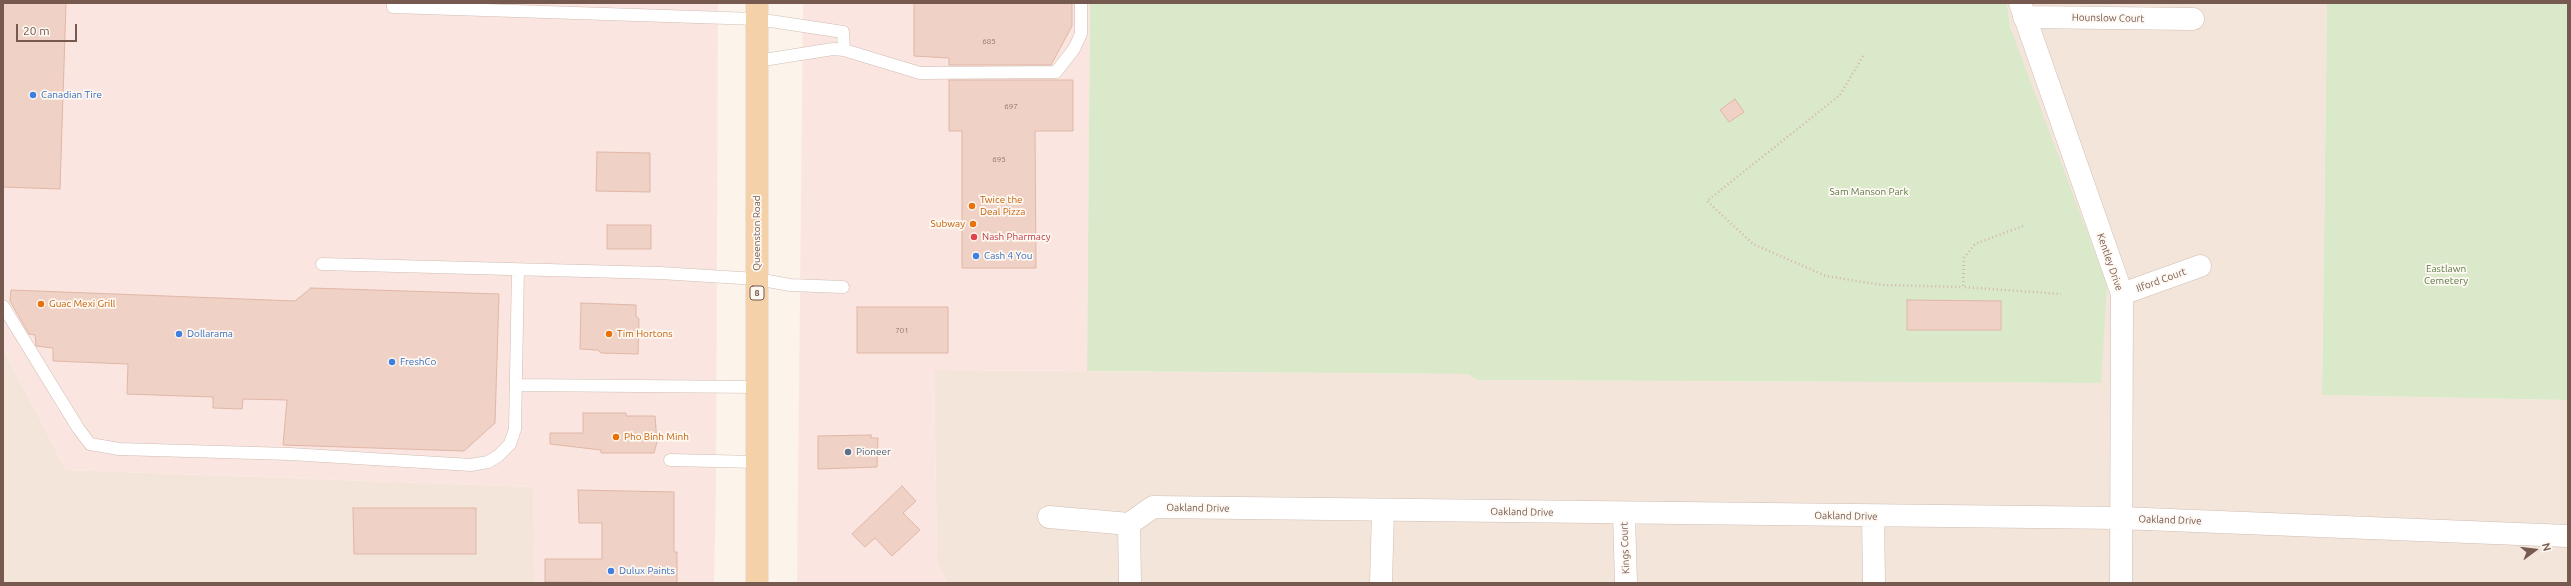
<!DOCTYPE html>
<html>
<head>
<meta charset="utf-8">
<style>
	body { margin:0 }
	#map { position:relative; width:2571px; height:586px; overflow:hidden; background:#fcf4eb; font-family:Ubuntu,sans-serif }
	canvas { display:block }
	.frame { position:absolute; inset:0; border:4px solid #76594f; pointer-events:none }
	.north { position:absolute; left:2515px; top:530px; width:40px; height:40px; -webkit-text-stroke:3px #fef8f2; paint-order:stroke; rotate:75deg; font-size:11px; font-weight:700; line-height:16px; text-align:center; color:#76594f }
	.north::after { content:''; display:block; margin:auto; width:14px; height:18px; background:#76594f; clip-path:polygon(50% 0,100% 100%,50% 72%,0 100%) }
	.scale { position:absolute; left:16px; top:24px; width:61px; height:18px; box-sizing:border-box; border:2px solid #76594f; border-top:0; padding-left:5px; font-size:12px; line-height:14px; white-space:nowrap; color:#76594f; -webkit-text-stroke:3px #fef8f2; paint-order:stroke }
</style>
</head>
<body>
<div id="map">
<canvas width="2571" height="586"></canvas>
<div class="frame"></div>
<div class="north">N</div>
<div class="scale">20 m</div>
</div>
<script>
const c = document.querySelector('canvas').getContext('2d');
c.lineJoin = 'round';
function paint(path, color) { c.fillStyle = color; c.fill(path, 'evenodd'); }
const toPath = rows => new Path2D(rows.map(r => 'M' + r).join(''));
function strokePath(path, color, width, dash) { c.strokeStyle = color; c.lineWidth = width; c.lineCap = dash ? 'butt' : 'round'; c.setLineDash(dash || []); c.stroke(path); }
function write(font, color, halo, rows, align = 'center') {
  c.font = font + ' Ubuntu,sans-serif'; c.lineWidth = 3.5; c.setLineDash([]); c.textBaseline = 'middle'; c.strokeStyle = halo; c.fillStyle = color; for (const [text, x, y, turn = 0] of rows) {
    c.save(); c.translate(x, y); c.rotate((+turn || 0) * Math.PI / 180); c.textAlign = isNaN(turn) ? turn : align; if (halo) c.strokeText(text, 0, 0); c.fillText(text, 0, 0); c.restore();
  }
}
paint(toPath([
	[2007,3,2327,3,2322,395,2568,400,2568,583,947,583,937,561,934,370,1468,374,1477,380,2101,383,2010,27],
	[3,348,66,470,533,487,535,583,3,583]
]), '#f3e5da');
paint(toPath([
	[3,3,718,3,716,491,714,583,535,583,533,487,66,470,3,348],
	[803,3,1090,3,1087,371,934,370,937,561,947,583,797,583]
]), '#fbe5e0');
paint(toPath([
	[1090,3,2007,3,2010,27,2107,285,2101,383,1477,380,1468,374,1087,371],
	[2327,3,2568,3,2568,400,2322,395]
]), '#dae9ca');
const building = toPath([
	[3,3,66,3,60,189,3,187,3,3],
	[914,3,1072,3,1072,26,1051,65,949,65,949,58,914,56,914,3],
	[949,80,1073,80,1073,131,1035,131,1036,268,962,268,962,131,949,131,949,80],
	[1735,99,1744,112,1729,122,1720,110,1735,99],
	[597,152,650,153,650,192,596,191,597,152],
	[607,225,651,225,651,249,607,249,607,225],
	[311,288,499,294,495,423,464,451,283,445,287,400,243,399,242,409,213,408,213,397,127,394,128,364,53,361,53,348,36,346,35,335,29,334,10,301,11,290,295,301,311,288],
	[1907,300,2001,301,2001,330,1907,330,1907,300],
	[581,303,636,305,636,316,639,319,638,354,601,353,598,350,580,349,581,303],
	[857,307,948,307,948,353,857,353,857,307],
	[583,413,626,413,626,416,655,416,657,442,654,453,601,453,601,450,550,444,550,433,583,433,583,413],
	[871,435,871,438,878,438,877,467,818,469,818,436,871,435],
	[902,486,916,501,903,513,920,530,892,556,875,538,865,547,852,534,902,486],
	[578,490,674,492,674,552,677,552,677,583,545,582,545,559,602,559,602,523,579,523,578,490],
	[353,508,476,508,476,554,354,554,353,508]
]);
paint(building, '#efd1c5');
strokePath(building, '#e1b7a6', 1);
const lane = toPath([
	[393,3,393,7,757,19,843,32,844,50],
	[757,61,833,49,844,50,920,73,1056,72,1074,49,1081,34,1081,3],
	[322,264,660,273,757,279,790,285,843,287],
	[3,306,78,428,90,444,119,449,290,454,471,465,488,462,498,456,510,444,515,429,518,270],
	[516,385,757,387],
	[670,460,757,462]
]);
const street = toPath([
	[2020,3,2122,294,2121,583],
	[2024,17,2193,19],
	[2122,294,2200,266],
	[1624,513,1626,583],
	[1873,516,1874,583],
	[1049,517,1129,524],
	[1130,583,1129,524,1153,507,2120,518,2568,536],
	[1381,583,1383,511]
]);
const primary = toPath([
	[757,583,757,3]
]);
strokePath(lane, '#d0bdb3', 13);
strokePath(street, '#d0bdb3', 23);
strokePath(primary, '#d9d1ce', 23);
strokePath(toPath([
	[1863,56,1840,95,1707,201,1753,244,1826,276,1882,285,1963,287],
	[2023,226,1975,244,1964,258,1963,287,2061,294]
]), '#d5b4a7', 2.5, [1, 3]);
strokePath(lane, '#fff', 12);
strokePath(street, '#fff', 22);
strokePath(primary, '#f5d1a9', 22);
for (const [x, y, r, color] of [
	[33,95,4,"#3f7fe0"],
	[972,206,4,"#e8710a"],
	[973,224,4,"#e8710a"],
	[974,237,4,"#e0444e"],
	[976,256,4,"#3f7fe0"],
	[41,304,4,"#e8710a"],
	[179,334,4,"#3f7fe0"],
	[609,334,4,"#e8710a"],
	[392,362,4,"#3f7fe0"],
	[616,437,4,"#e8710a"],
	[848,452,4,"#5c6f8a"],
	[611,571,4,"#3f7fe0"]
]) { const dot = new Path2D(); dot.arc(x, y, r, 0, 2 * Math.PI); c.fillStyle = color; c.fill(dot); strokePath(dot, '#fef8f2', 1.5); }
write('8px', '#94776c', null, [
	["685",989,41],
	["697",1011,106],
	["695",999,159],
	["701",902,330]
]);
for (const [x, y, w] of [
	[757,293,14]
]) { const box = new Path2D(); box.roundRect(x - w / 2, y - 7, w, 14, 3); c.fillStyle = '#fef8f2'; c.fill(box); strokePath(box, '#76594f', 1); }
write('bold 9px', '#76594f', null, [
	["8",757,293]
]);
write('10px', '#76594f', '#fef8f2', [
	["Hounslow Court",2108,18,1],
	["Queenston Road",757,233,-90],
	["Kentley Drive",2110,262,71],
	["Ilford Court",2161,280,-20],
	["Oakland Drive",1198,508,1],
	["Oakland Drive",1522,512,1],
	["Oakland Drive",1846,516,1],
	["Oakland Drive",2170,520,2],
	["Kings Court",1625,548,-92]
]);
write('10px', '#366cbe', '#fef8f2', [
	["Canadian Tire",41,95],
	["Cash 4 You",984,256],
	["Dollarama",187,334],
	["FreshCo",400,362],
	["Dulux Paints",619,571]
], 'left');
write('10px', '#5c7a48', '#fef8f2', [
	["Sam Manson Park",1869,192],
	["Eastlawn",2446,269],
	["Cemetery",2446,281]
]);
write('10px', '#c56008', '#fef8f2', [
	["Twice the",980,200],
	["Deal Pizza",980,212],
	["Subway",965,224,"right"],
	["Guac Mexi Grill",49,304],
	["Tim Hortons",617,334],
	["Pho Binh Minh",624,437]
], 'left');
write('10px', '#be3a42', '#fef8f2', [
	["Nash Pharmacy",982,237]
], 'left');
write('10px', '#4e5e75', '#fef8f2', [
	["Pioneer",856,452]
], 'left');
</script>
</body>
</html>
